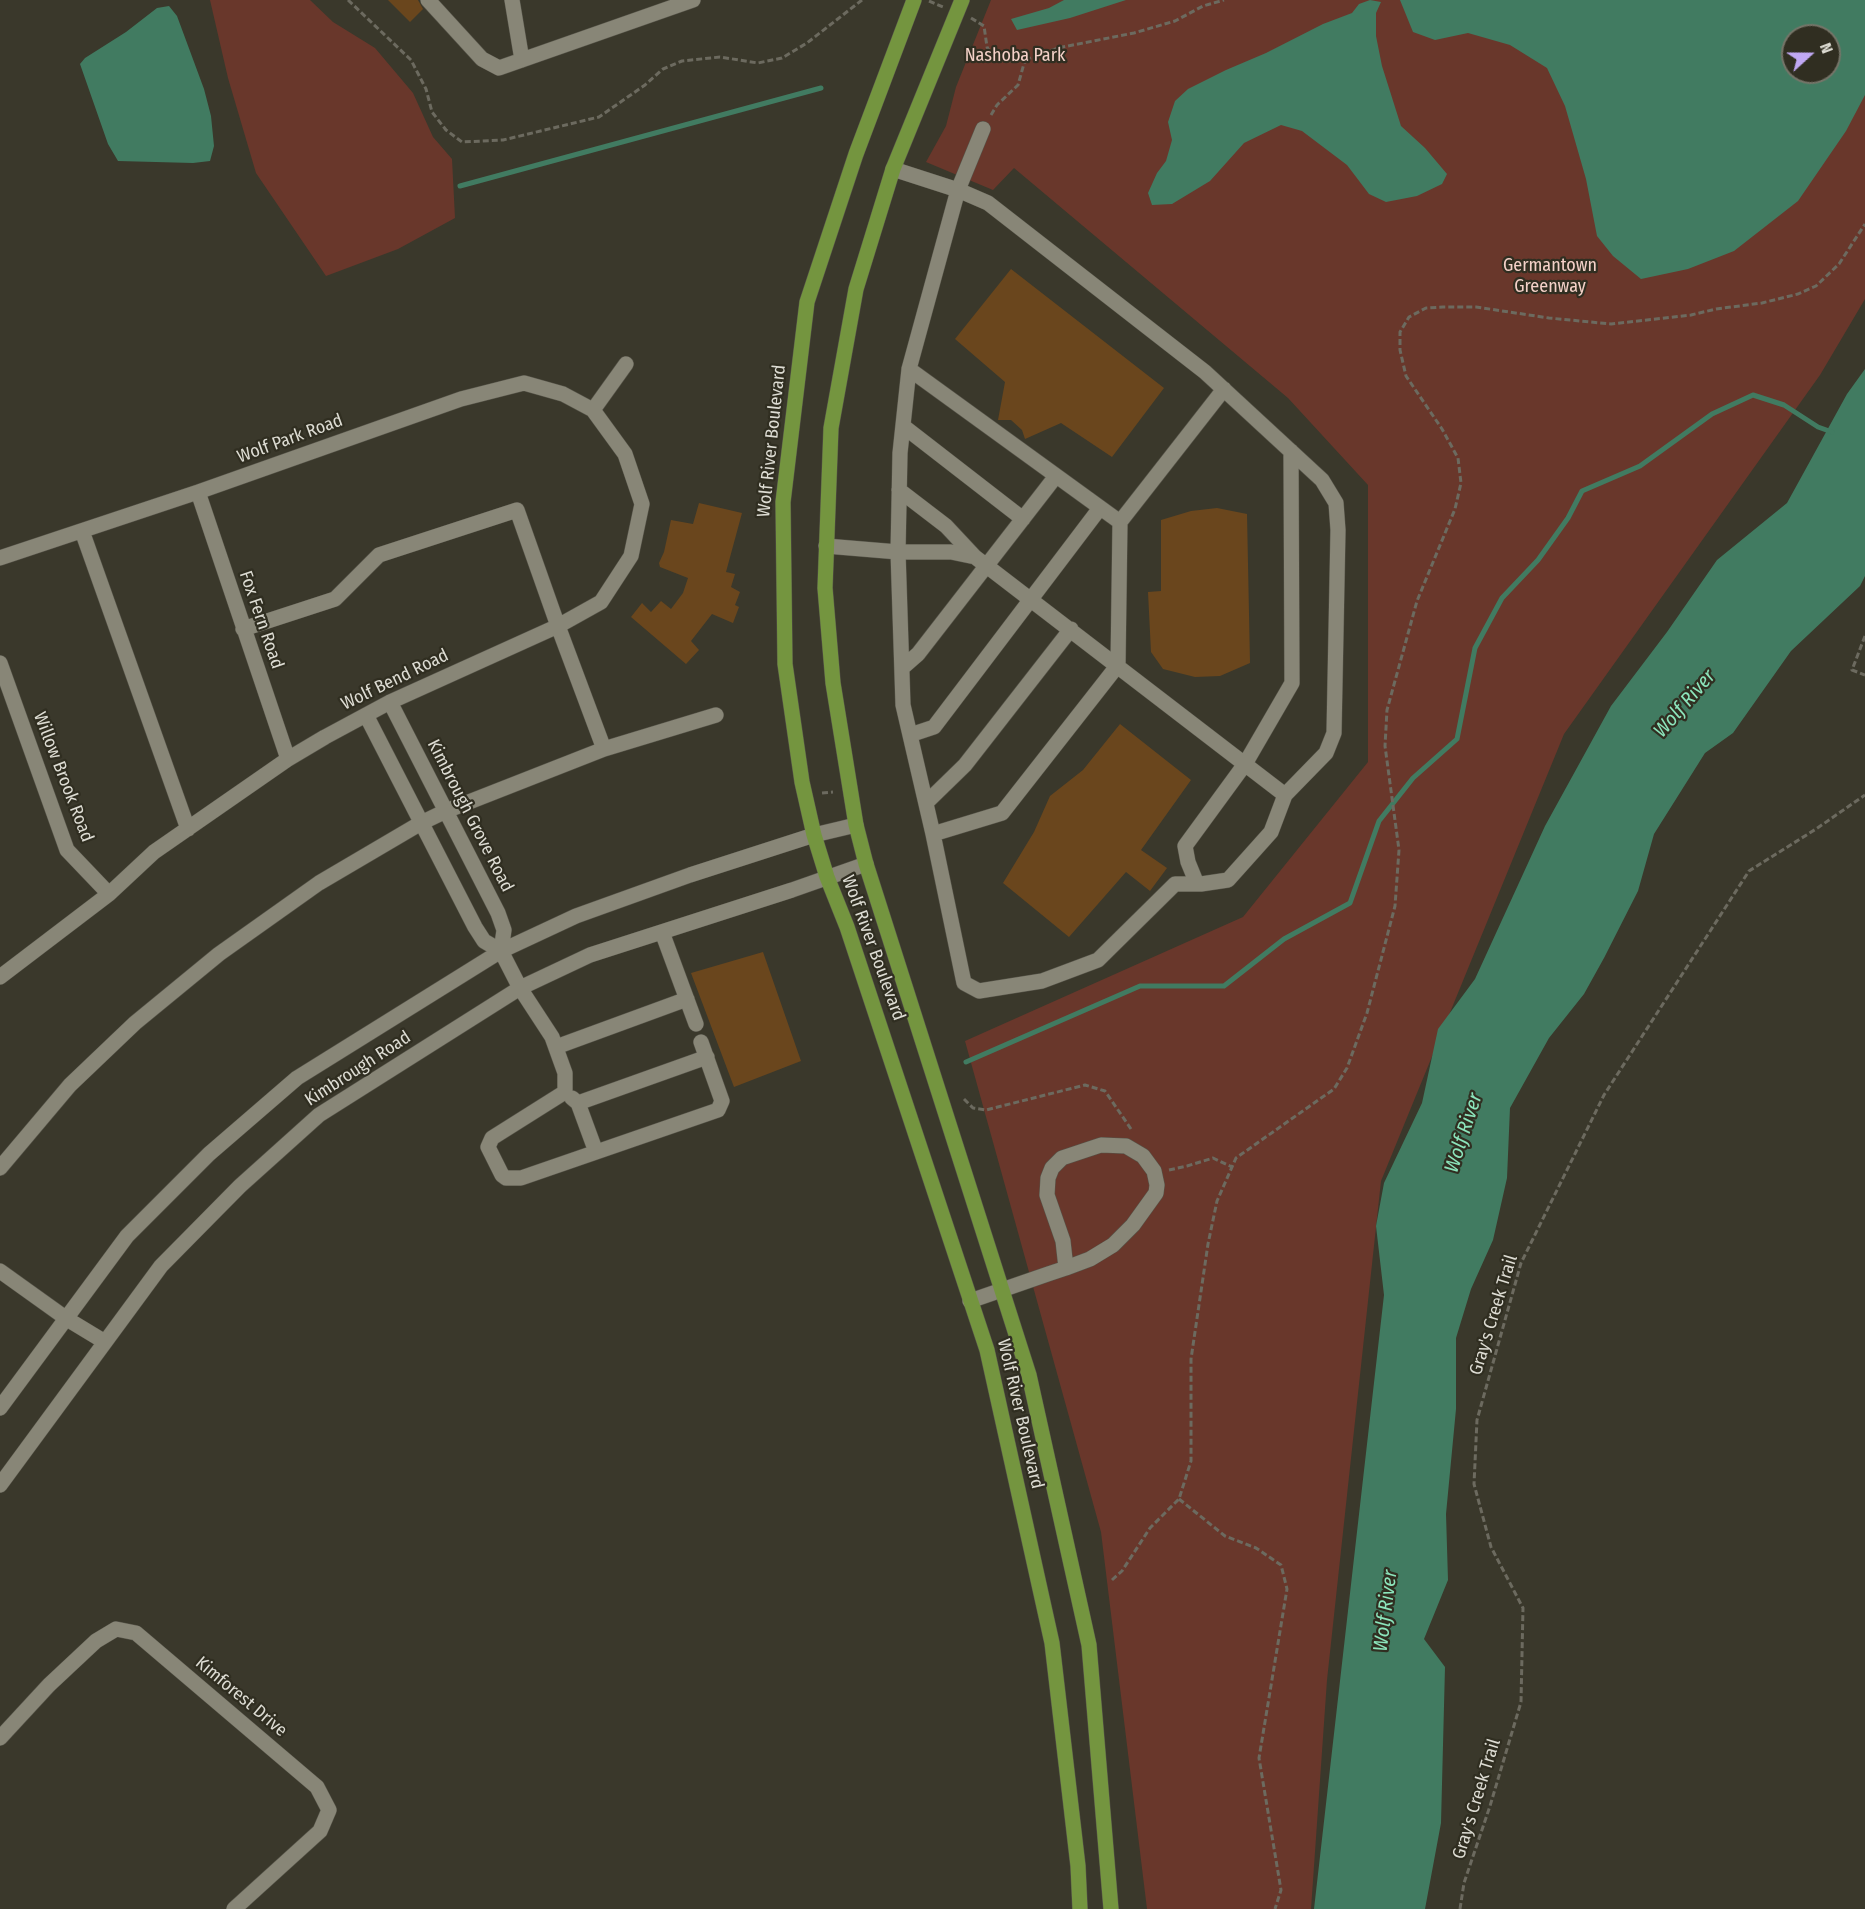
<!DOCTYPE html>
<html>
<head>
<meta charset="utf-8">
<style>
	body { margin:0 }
	#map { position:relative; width:1865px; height:1909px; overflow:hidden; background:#3a382b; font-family:"Fira Sans Condensed",sans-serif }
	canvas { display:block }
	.north { position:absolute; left:1781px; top:24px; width:60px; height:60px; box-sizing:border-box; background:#302e21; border:2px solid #757468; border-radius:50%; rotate:69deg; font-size:16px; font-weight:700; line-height:24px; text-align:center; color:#dddcd3 }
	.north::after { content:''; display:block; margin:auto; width:21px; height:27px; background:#c0a8f3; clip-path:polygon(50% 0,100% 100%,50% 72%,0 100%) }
</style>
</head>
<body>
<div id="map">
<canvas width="1865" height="1909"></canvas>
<div class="north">N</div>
</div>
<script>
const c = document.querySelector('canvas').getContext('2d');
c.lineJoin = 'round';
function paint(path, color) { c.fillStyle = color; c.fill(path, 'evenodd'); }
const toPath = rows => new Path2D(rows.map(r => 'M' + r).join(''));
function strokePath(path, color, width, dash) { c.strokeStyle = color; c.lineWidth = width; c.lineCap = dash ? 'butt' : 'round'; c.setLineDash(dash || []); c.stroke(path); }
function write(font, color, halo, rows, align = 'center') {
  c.font = font + ' "Fira Sans Condensed",sans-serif'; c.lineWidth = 4.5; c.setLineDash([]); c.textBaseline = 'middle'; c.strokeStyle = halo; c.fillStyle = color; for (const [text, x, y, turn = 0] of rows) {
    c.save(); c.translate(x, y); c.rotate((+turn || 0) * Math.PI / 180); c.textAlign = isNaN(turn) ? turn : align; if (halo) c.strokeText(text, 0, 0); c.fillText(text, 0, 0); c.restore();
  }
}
paint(toPath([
	[210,0,310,0,333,22,375,48,413,93,433,137,452,159,455,218,398,249,326,276,256,173,228,78],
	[991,0,1865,0,1865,299,1820,375,1564,734,1381,1181,1327,1680,1311,1909,1147,1909,1101,1532,965,1041,1243,917,1368,762,1368,485,1288,398,1014,168,993,190,926,162,946,126,956,87],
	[1793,36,1829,36,1829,72,1793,72]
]), '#69372b');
paint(toPath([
	[1064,0,1126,0,1070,18,1017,30,1011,19,1049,8],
	[1370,0,1381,2,1376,13,1376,36,1382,66,1401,126,1425,148,1447,174,1442,184,1417,196,1386,202,1369,194,1347,165,1302,131,1281,125,1244,143,1210,181,1172,204,1152,205,1148,193,1157,173,1166,161,1172,140,1168,122,1175,101,1188,89,1226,70,1266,53,1323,24,1352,13,1359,4],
	[1400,0,1865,0,1865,95,1846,131,1798,201,1734,251,1688,269,1641,279,1613,256,1597,236,1586,179,1565,106,1547,68,1510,45,1468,33,1435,40,1413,32],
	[1793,36,1829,36,1829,72,1793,72],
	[169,6,177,16,204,89,211,116,214,146,210,161,193,163,118,161,108,144,80,64,85,58,126,32,157,8],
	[1865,369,1865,576,1860,586,1791,651,1733,733,1705,753,1654,834,1638,891,1604,958,1584,994,1549,1038,1510,1108,1507,1178,1493,1240,1471,1289,1456,1338,1456,1409,1446,1514,1448,1580,1424,1639,1445,1667,1441,1823,1425,1909,1314,1909,1384,1295,1376,1226,1384,1183,1422,1103,1438,1029,1475,979,1545,826,1611,706,1667,632,1717,560,1787,503,1847,394]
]), '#417b61');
strokePath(toPath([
	[460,186,821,88],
	[966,1062,1140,986,1224,986,1284,939,1350,903,1379,821,1413,778,1457,739,1475,648,1502,598,1538,560,1568,518,1582,491,1640,466,1712,414,1753,395,1784,405,1818,427,1832,432]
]), '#417b61', 5);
paint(toPath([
	[388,0,418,0,423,9,410,22],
	[1011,269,1164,388,1112,457,1061,423,1025,439,1022,430,1011,420,998,420,1005,382,955,339],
	[699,503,742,513,726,572,735,574,731,587,740,592,735,605,739,607,733,623,712,614,691,641,699,650,686,664,631,617,642,603,651,612,661,601,671,609,683,593,688,578,660,567,659,563,664,552,671,520,693,524],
	[1217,508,1247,514,1250,663,1220,676,1195,677,1163,669,1151,652,1148,592,1161,591,1161,520,1191,511],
	[1120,724,1191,780,1141,850,1167,868,1150,891,1126,872,1069,937,1003,883,1034,832,1050,796,1083,770],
	[763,952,801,1061,734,1087,691,973]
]), '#6a461d');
const minor = toPath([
	[428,0,482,59,499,68,693,0],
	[512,0,522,60],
	[893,169,958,190,988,203,1205,372,1322,480,1336,503,1338,530,1334,733,1326,753,1285,795],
	[909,369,1120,522],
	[903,426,1023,519],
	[899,490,946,526,975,557],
	[198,492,288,759],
	[82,531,188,829],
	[826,546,898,552,951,552,975,557,1285,795,1271,832,1228,880,1201,884,1175,884,1098,960,1042,981,979,991,964,983,933,834,903,705,898,552,900,453,909,369,958,190,983,129],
	[0,558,198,492,461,399,524,383,563,394,593,410],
	[243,629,335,599,379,555,517,510,558,626,604,749],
	[0,663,67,850,109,894],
	[902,668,918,654,1056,476],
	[366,715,475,927,484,941,501,951,504,930,498,913,390,702],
	[910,735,934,727,1100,508],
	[926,803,965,765,1071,629],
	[933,834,1002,813,1118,665,1120,522,1224,389],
	[1197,884,1188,862,1185,846,1245,764,1292,683,1291,451],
	[662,932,696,1024],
	[501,951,520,988,552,1037,565,1073,565,1092,492,1138,488,1147,502,1175,506,1178,521,1178,718,1110,722,1101,701,1042],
	[0,977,109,894,154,852,288,759,325,737,390,702,558,626,601,602,631,556,642,504,625,454,593,410,626,364],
	[556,1047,687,999],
	[572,1098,578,1103,596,1152],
	[578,1103,707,1057],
	[0,1168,70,1085,135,1023,219,954,319,883,421,823,446,811,604,749,716,715],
	[0,1271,67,1319,105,1342],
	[970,1301,1048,1274,1066,1268,1090,1259,1113,1245,1133,1225,1156,1193,1157,1185,1154,1171,1143,1156,1126,1146,1101,1145,1062,1158,1052,1168,1048,1178,1047,1195,1063,1241,1066,1268],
	[0,1408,127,1236,209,1154,297,1078,501,951,576,916,690,875,814,835,856,825],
	[0,1485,161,1266,240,1186,319,1115,520,988,590,955,792,890,866,864],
	[0,1738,49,1685,96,1641,116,1629,136,1633,317,1787,329,1810,320,1831,234,1909]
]);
const major = toPath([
	[914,0,856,154,807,302,783,502,785,664,802,782,814,835,827,877,847,927,987,1350,1052,1643,1078,1866,1080,1909],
	[962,0,893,169,856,289,831,428,825,588,833,683,856,825,866,864,1029,1375,1089,1645,1111,1909]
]);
strokePath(minor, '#565449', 16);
strokePath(major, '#565449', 16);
strokePath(toPath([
	[348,0,411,60,426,89,432,112,446,130,462,142,503,140,599,117,645,85,663,69,682,61,720,57,758,63,782,58,807,43,862,0],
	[929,1,943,7],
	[971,18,984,26,987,47,992,55,999,60,1014,61,1025,60,1058,48,1134,33,1175,21,1203,6,1224,0],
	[991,115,997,105,1018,85,1025,60],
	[1865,636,1852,670,1865,675],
	[822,793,833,792],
	[964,1099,973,1108,986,1110,1085,1085,1105,1091,1131,1129],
	[1169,1170,1187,1166,1213,1158,1232,1167],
	[1179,1499,1225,1536,1256,1548,1281,1565,1287,1589,1259,1758,1281,1890,1275,1909],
	[1112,1580,1122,1571,1150,1528,1179,1499,1191,1461,1191,1359,1208,1244,1217,1201,1236,1158,1334,1089,1347,1068,1367,1013,1395,906,1399,850,1385,746,1387,710,1417,601,1455,509,1461,483,1458,458,1442,429,1406,376,1400,350,1400,332,1409,317,1426,308,1443,307,1476,307,1549,318,1611,324,1691,315,1716,309,1762,303,1798,294,1816,286,1839,264,1865,224],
	[1460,1909,1464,1883,1490,1806,1521,1702,1523,1608,1491,1547,1474,1484,1477,1420,1521,1263,1604,1095,1749,871,1816,829,1865,795]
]), '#6c6a5f', 3, [6, 3]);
strokePath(minor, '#888677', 15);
strokePath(major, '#74953f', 15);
write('18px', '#f4d1c8', '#302e21', [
	["Nashoba Park",1015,56],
	["Germantown",1550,266],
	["Greenway",1550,287]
]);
write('18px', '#dddcd3', '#302e21', [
	["Wolf Park Road",290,439,-20],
	["Wolf River Boulevard",772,441,-84],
	["Fox Fern Road",261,620,71],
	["Wolf Bend Road",395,680,-26],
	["Willow Brook Road",63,777,69],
	["Kimbrough Grove Road",470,816,63],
	["Wolf River Boulevard",873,948,70],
	["Kimbrough Road",358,1069,-33],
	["Gray's Creek Trail",1494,1315,-73],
	["Wolf River Boulevard",1020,1414,77],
	["Kimforest Drive",241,1697,40],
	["Gray's Creek Trail",1477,1799,-73]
]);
write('italic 20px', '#8ce5bc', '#302e21', [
	["Wolf River",1685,704,-49],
	["Wolf River",1464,1133,-72],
	["Wolf River",1386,1611,-83]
]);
</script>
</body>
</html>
